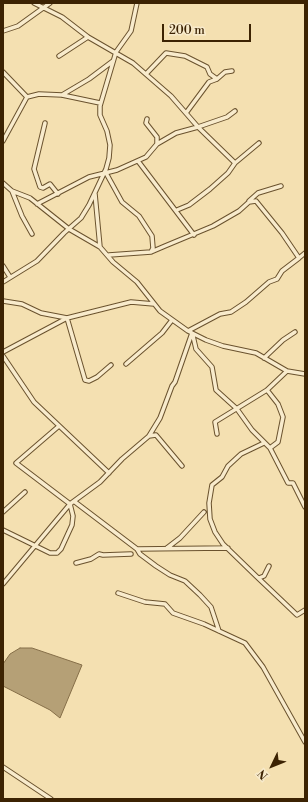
<!DOCTYPE html>
<html>
<head>
<meta charset="utf-8">
<style>
	body { margin:0 }
	#map { position:relative; width:308px; height:802px; overflow:hidden; background:#f4e0b1; font-family:"Libre Bodoni",serif }
	canvas { display:block }
	.frame { position:absolute; inset:0; border:4px solid #3c2303; pointer-events:none }
	.north { position:absolute; left:252px; top:746px; width:40px; height:40px; -webkit-text-stroke:3px #f8ebcc; paint-order:stroke; rotate:227deg; font-size:11px; font-weight:700; line-height:16px; text-align:center; color:#3c2303 }
	.north::after { content:''; display:block; margin:auto; width:14px; height:18px; background:#3c2303; clip-path:polygon(50% 0,100% 100%,50% 72%,0 100%) }
	.scale { position:absolute; left:162px; top:24px; width:89px; height:18px; box-sizing:border-box; border:2px solid #3c2303; border-top:0; padding-left:5px; font-size:12px; line-height:14px; white-space:nowrap; color:#3c2303; -webkit-text-stroke:3px #f8ebcc; paint-order:stroke }
</style>
</head>
<body>
<div id="map">
<canvas width="308" height="802"></canvas>
<div class="frame"></div>
<div class="north">N</div>
<div class="scale">200 m</div>
</div>
<script>
const c = document.querySelector('canvas').getContext('2d');
c.lineJoin = 'round';
function paint(path, color) { c.fillStyle = color; c.fill(path, 'evenodd'); }
const toPath = rows => new Path2D(rows.map(r => 'M' + r).join(''));
function strokePath(path, color, width, dash) { c.strokeStyle = color; c.lineWidth = width; c.lineCap = dash ? 'butt' : 'round'; c.setLineDash(dash || []); c.stroke(path); }
const water = toPath([
	[20,648,32,648,82,665,60,718,50,710,3,686,3,664,10,654,20,648]
]);
paint(water, '#b5a076');
strokePath(water, '#856e48', 1);
const minor = toPath([
	[34,3,62,17,88,37,133,63,171,96,198,127,176,133,157,144,146,157,117,170,89,177,37,204],
	[3,31,18,26,50,3],
	[59,56,88,37],
	[3,72,27,97],
	[146,74,166,53,185,56,207,67,210,74,217,79,209,82,186,113],
	[217,79,225,72,232,71],
	[62,95,89,79,113,61],
	[147,119,146,123,157,137,157,144],
	[45,123,34,169,40,187,43,188,50,184,58,194],
	[3,141,27,97,39,94,62,95,100,103],
	[138,161,194,235],
	[235,163,259,143],
	[106,173,122,202,139,216,152,236,153,248,151,252],
	[3,183,12,191,30,198,69,229,100,247,113,262,137,282,160,311,188,331,206,340,223,346,256,353,287,371,305,374],
	[12,191,22,216,32,234],
	[95,194,100,247],
	[249,201,258,193,281,186],
	[177,210,189,205,210,189,228,173,235,163,198,127,227,117,235,111],
	[109,255,151,252,165,246,213,226,239,211,249,202,256,201,282,233,299,258,282,271,277,279,269,282,246,302,231,312,220,314,188,331],
	[299,258,305,253],
	[3,266,10,277],
	[3,282,37,261,64,233,81,218,89,205,106,169,109,158,110,145,107,131,100,115,100,106,116,52,131,31,137,3],
	[3,301,22,304,41,313,67,318,131,302,154,304],
	[193,336,196,349,212,367,216,390,237,409,252,430,270,448,288,483,293,483,305,507],
	[3,352,67,318,85,380,89,381,97,377,111,365],
	[3,356,34,402,109,473],
	[264,358,283,340,295,332],
	[126,364,162,333,172,320],
	[267,390,278,404,283,417,278,442,270,448],
	[217,434,215,422,267,390,287,371],
	[149,436,156,435,182,466],
	[264,443,241,454,228,466,222,477,212,485,209,503,210,519,215,532,223,544,256,576,297,615,305,610],
	[75,502,137,549,228,548],
	[3,512,25,492],
	[3,530,50,553,57,553,61,549,72,525,73,516,70,504,16,463,59,426],
	[167,548,180,538,204,512],
	[137,549,140,554,156,566,170,575,185,581,200,595,211,607,219,631],
	[76,563,91,559,99,554,103,555,131,554],
	[259,578,264,576,269,566],
	[3,584,70,504,100,482,122,459,149,436,160,418,172,386,175,382,192,333],
	[118,593,145,602,165,604,173,613,204,624,245,643,263,667,305,742],
	[3,767,51,799]
]);
strokePath(minor, '#6a522e', 5.5);
strokePath(minor, '#f8ebcc', 3.5);
</script>
</body>
</html>
